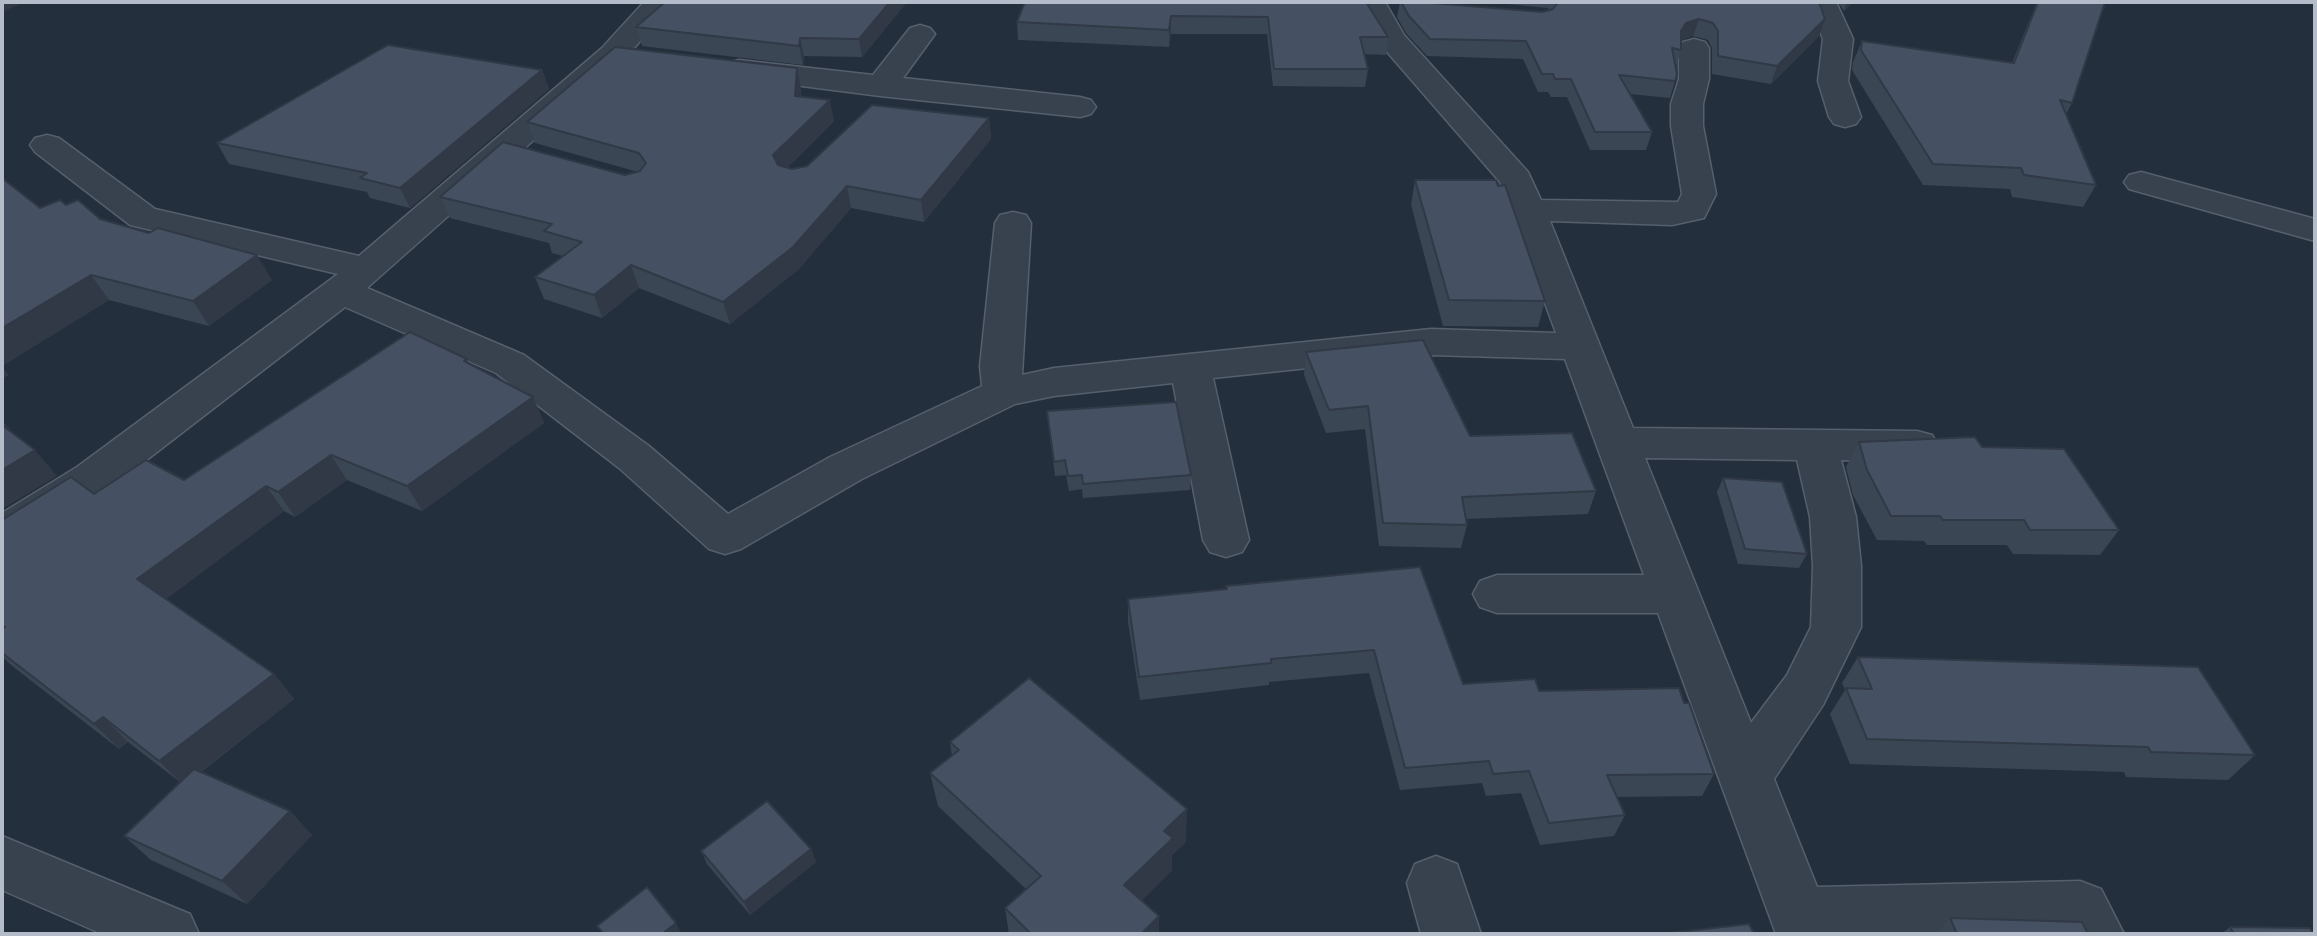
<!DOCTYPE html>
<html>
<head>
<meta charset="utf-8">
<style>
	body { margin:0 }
	#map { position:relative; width:2317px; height:936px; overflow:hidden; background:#242f3e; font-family:"Public Sans",sans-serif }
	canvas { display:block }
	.frame { position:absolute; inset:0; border:4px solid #b4bcc9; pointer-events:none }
</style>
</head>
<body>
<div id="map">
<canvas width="2317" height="936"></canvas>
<div class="frame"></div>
</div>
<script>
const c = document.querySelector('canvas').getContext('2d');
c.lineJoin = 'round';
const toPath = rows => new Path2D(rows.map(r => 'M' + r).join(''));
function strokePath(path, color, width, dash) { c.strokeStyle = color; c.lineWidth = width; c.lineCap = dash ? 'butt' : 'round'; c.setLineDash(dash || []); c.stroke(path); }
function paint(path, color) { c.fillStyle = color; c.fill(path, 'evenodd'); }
const minor = toPath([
	[644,2,673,2,624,60,367,288,524,355,649,446,728,514,830,457,982,386,980,366,995,223,1000,215,1013,212,1026,215,1031,223,1022,375,1054,368,1431,329,1556,333,1500,182,1381,45,1357,2,1385,2,1404,35,1528,172,1541,200,1678,202,1682,194,1671,126,1671,104,1679,79,1679,48,1683,42,1694,39,1705,42,1709,48,1709,79,1703,104,1703,126,1716,194,1704,218,1672,225,1550,221,1633,428,1917,431,1932,435,1939,446,1932,457,1917,461,1841,460,1856,517,1861,566,1861,627,1823,705,1774,779,1817,887,2080,881,2101,889,2124,934,1776,934,1658,613,1497,613,1480,607,1473,594,1480,581,1497,575,1644,575,1565,359,1431,355,1213,378,1249,540,1242,552,1226,557,1210,552,1203,540,1173,383,1054,396,1015,404,862,479,741,549,725,554,709,549,619,468,496,373,345,307,109,489,18,547,2,552,2,513,77,467,338,274,130,225,35,152,30,145,35,138,47,135,59,138,155,209,359,256,602,48,644,2],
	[1645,458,1797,460,1810,517,1813,566,1811,627,1787,675,1751,723,1645,458],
	[1808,2,1836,2,1853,39,1848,81,1861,117,1856,124,1845,127,1834,124,1829,117,1818,81,1823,39,1808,2],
	[920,25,930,28,935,34,903,78,1080,97,1091,100,1096,107,1091,114,1080,117,880,96,739,78,728,75,724,69,728,63,739,60,873,75,910,28,920,25],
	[2141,172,2315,219,2315,241,2129,189,2124,182,2129,175,2141,172],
	[2,836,190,914,199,934,102,934,2,890,2,836],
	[1436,856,1457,864,1481,934,1421,934,1407,883,1415,864,1436,856]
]);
strokePath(minor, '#565f6c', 3);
paint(minor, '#38414e');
paint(toPath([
	[907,2,862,57,804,56,803,65,642,46,636,27],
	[1366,2,1388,37,1386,55,1364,54,1368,69,1365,87,1273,86,1267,34,1171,34,1169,47,1018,40,1017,22],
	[1400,2,1420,2,1542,12,1549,10,1548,8,1487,2,1819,2,1825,19,1819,36,1771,84,1712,74,1712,48,1708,40,1693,36,1681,40,1681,50,1676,67,1677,74,1670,98,1630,94,1652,132,1646,150,1590,150,1567,97,1551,97,1548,92,1538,92,1523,59,1427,56,1406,33,1397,17],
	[1838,2,1853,2,1844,11],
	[2037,2,2105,2,2072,103,2066,114,2096,185,2083,207,2012,197,2010,189,1923,185,1852,70,1853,62,1862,41,2012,63],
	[542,70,549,89,410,208,370,198,367,192,229,164,217,143],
	[801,89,801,97,834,121,787,168,792,169,989,118,991,139,924,222,851,208,799,269,730,324,639,288,602,318,544,299,535,277,563,256,552,253,549,243,450,218,440,197,625,175,638,172,535,143,527,122],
	[2,178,40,208,66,205,100,219,272,280,209,326,109,300,2,366],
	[1415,180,1545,301,1538,327,1443,326,1411,205],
	[1306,352,1470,436,1596,491,1588,514,1466,519,1467,525,1461,548,1379,546,1365,429,1326,433,1304,375],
	[467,359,469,364,533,397,544,423,422,511,347,480,295,517,284,511,166,599,274,674,294,699,201,772,290,811,312,835,247,904,151,860,124,836,180,782,128,742,119,749,11,665,2,656,2,520,94,494,184,480],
	[1047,411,1191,475,1190,490,1083,498,1082,489,1069,491,1066,475,1055,476],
	[1859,442,1982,447,2119,530,2100,555,2013,554,2007,545,1927,545,1924,541,1877,540,1853,495,1846,467],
	[1723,478,1807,554,1799,568,1738,564,1717,492],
	[1226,589,1463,684,1684,703,1714,774,1702,796,1616,797,1625,815,1614,836,1540,845,1521,793,1486,796,1482,783,1400,790,1369,673,1269,682,1269,685,1140,700,1128,622,1128,599],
	[1858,657,2255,755,2228,780,2126,777,2124,772,1850,764,1830,714,1845,690,1842,683],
	[950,742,1186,842,1172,855,1172,870,1142,900,1159,934,1009,934,1005,908,1026,889,938,806,930,773,952,756],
	[811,849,816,862,750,915,707,864,701,851],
	[1950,918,2088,934,1936,934],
	[2230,927,2314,934,2221,934]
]), '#3b4654');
paint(toPath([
	[2,2,25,2,2,12],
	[890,2,907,2,862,57,859,39],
	[1847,2,1853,2,1844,11],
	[1171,16,1171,34,1169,47,1169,30],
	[1699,19,1693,36,1680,40,1681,31,1686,23],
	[1825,19,1819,36,1771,84,1777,66],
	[800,38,804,56,803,65,799,46],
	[797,68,801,89,800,117,795,96],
	[542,70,549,89,410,208,400,188],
	[830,100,834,121,779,176,773,155],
	[989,118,991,139,924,222,921,200],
	[847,186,851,208,799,269,730,324,723,302],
	[257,255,272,280,209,326,193,301],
	[631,265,639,288,602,318,594,295],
	[91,275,109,300,2,366,2,328],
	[2,367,9,375,2,379],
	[533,397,544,423,422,511,407,486],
	[2,420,24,445,2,426],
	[35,450,57,476,2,509,2,470],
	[331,455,347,480,295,517,278,492],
	[266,486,284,511,159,604,137,579],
	[274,674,294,699,183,785,159,761],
	[103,717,128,742,119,749,94,724],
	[1187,809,1186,842,1172,855,1172,870,1126,916,1124,885,1164,831],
	[290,811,312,835,247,904,222,881],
	[811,849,816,862,750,915,744,902],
	[1159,916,1159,934,1141,934],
	[676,923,682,934,662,934]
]), '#303945');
const building = toPath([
	[665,2,890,2,859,39,800,38,799,46,636,27,665,2],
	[1025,2,1366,2,1388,37,1360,37,1368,69,1274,69,1268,17,1171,16,1169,30,1017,22,1025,2],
	[1401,2,1420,2,1542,12,1553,9,1558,2,1819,2,1825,19,1777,66,1718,56,1718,31,1713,23,1699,19,1686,23,1681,31,1681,50,1672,48,1677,74,1675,81,1619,75,1652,132,1595,132,1571,79,1555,79,1553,74,1542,74,1526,41,1430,39,1409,16,1401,2],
	[2038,2,2105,2,2072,103,2060,100,2096,185,2024,175,2021,168,1933,164,1861,50,1862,41,2014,63,2038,2],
	[388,45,542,70,400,188,360,178,367,173,217,143,388,45],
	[615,47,797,68,795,96,830,100,773,155,778,165,792,169,807,166,872,105,989,118,921,200,847,186,793,247,723,302,631,265,594,295,535,277,582,242,544,231,552,224,440,197,503,142,625,175,640,171,646,163,639,153,527,122,615,47],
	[2,178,40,208,60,200,66,205,78,200,100,219,149,233,158,228,257,255,193,301,91,275,2,328,2,178],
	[1415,180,1496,180,1498,186,1505,185,1545,301,1449,300,1415,180],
	[410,332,467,359,464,361,533,397,407,486,331,455,278,492,266,486,137,579,274,674,159,761,103,717,94,724,2,653,2,629,5,627,2,625,2,520,71,477,94,494,146,460,184,480,410,332],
	[1423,340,1470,436,1572,433,1596,491,1462,497,1467,525,1383,523,1368,406,1329,410,1306,352,1423,340],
	[1176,402,1191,475,1083,484,1082,475,1068,476,1065,460,1054,462,1047,411,1176,402],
	[2,425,35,450,2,470,2,425],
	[1975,437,1982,447,2064,449,2119,530,2030,530,2024,520,1943,520,1940,516,1891,516,1867,470,1859,442,1975,437],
	[1723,478,1782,482,1807,554,1745,549,1723,478],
	[1420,567,1463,684,1535,679,1539,691,1679,688,1684,703,1689,703,1714,774,1607,775,1625,815,1549,823,1529,771,1493,774,1489,761,1405,768,1374,650,1271,659,1271,663,1139,677,1128,599,1227,589,1226,586,1420,567],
	[1858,657,2198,667,2255,755,2151,752,2148,747,1867,739,1846,688,1872,689,1858,657],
	[1029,678,1187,809,1164,831,1173,838,1124,885,1159,916,1141,934,1031,934,1005,908,1041,876,930,773,959,750,950,742,1029,678],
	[194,769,290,811,222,881,124,836,194,769],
	[767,801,811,849,744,902,701,851,767,801],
	[647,887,676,923,662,934,604,934,597,926,647,887],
	[1950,918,2082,922,2088,934,1957,934,1950,918],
	[1749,924,1754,934,1661,934,1749,924],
	[2230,927,2310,928,2314,934,2234,934,2230,927]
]);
paint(building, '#455162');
strokePath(building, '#303945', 2);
</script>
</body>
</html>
